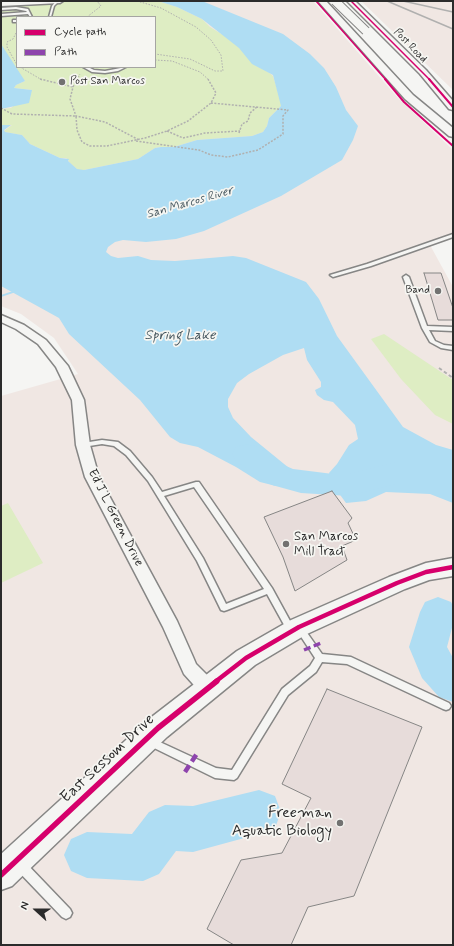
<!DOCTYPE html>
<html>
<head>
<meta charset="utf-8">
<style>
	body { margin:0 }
	#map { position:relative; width:454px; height:946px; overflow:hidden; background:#f5f5f3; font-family:Mynerve,sans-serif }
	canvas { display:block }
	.frame { position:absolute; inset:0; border:2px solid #2b2b2b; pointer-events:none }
	.legend { position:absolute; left:16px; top:16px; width:140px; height:52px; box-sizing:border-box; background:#f6f6f2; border:1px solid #a5a5a2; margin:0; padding:5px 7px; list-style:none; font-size:12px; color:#2b2b2b }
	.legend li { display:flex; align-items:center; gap:8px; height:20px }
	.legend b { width:20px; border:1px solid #a5a5a2 }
	.north { position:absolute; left:16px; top:890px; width:40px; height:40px; -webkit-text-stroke:3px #f6f6f2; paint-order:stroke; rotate:291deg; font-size:11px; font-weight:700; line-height:16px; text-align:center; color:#2b2b2b }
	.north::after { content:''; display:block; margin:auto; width:14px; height:18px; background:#2b2b2b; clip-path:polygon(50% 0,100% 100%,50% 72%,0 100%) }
</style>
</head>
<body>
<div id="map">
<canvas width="454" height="946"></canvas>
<div class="frame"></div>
<ul class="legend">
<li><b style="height:5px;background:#d6006c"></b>Cycle path</li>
<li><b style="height:5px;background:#8e44ad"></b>Path</li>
</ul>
<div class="north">N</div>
</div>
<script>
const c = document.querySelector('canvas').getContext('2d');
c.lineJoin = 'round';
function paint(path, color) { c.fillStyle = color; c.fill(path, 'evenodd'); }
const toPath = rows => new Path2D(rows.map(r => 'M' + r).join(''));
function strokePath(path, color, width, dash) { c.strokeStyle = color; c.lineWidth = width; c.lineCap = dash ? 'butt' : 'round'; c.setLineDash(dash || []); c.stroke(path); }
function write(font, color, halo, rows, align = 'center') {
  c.font = font + ' Mynerve,sans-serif'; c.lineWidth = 3.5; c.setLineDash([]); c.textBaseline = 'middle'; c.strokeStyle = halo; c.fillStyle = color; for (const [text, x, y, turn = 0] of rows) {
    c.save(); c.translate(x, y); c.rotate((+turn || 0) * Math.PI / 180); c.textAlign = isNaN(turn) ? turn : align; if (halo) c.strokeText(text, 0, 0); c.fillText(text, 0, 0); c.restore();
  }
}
paint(toPath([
	[1,1,313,1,398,98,453,150,453,237,430,245,453,287,453,945,1,945,1,396,78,374,54,338,21,314,1,306],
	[17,17,155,17,155,67,17,67],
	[361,1,453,1,453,90]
]), '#f0e7e3');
paint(toPath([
	[63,1,158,1,177,7,202,19,210,27,228,38,273,76,282,105,269,118,267,126,263,132,252,136,197,140,174,147,161,147,155,148,138,159,84,170,78,170,68,161,69,160,66,158,60,158,30,144,22,135,5,132,4,131,12,125,1,125,1,109,11,108,32,90,14,88,16,85,25,81,1,55,1,6,60,3],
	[17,17,155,17,155,67,17,67],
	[384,334,453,380,453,424,435,415,401,379,371,339],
	[8,503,43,563,1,583,1,506]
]), '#deedc3');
paint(toPath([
	[158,1,202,1,283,34,310,54,324,68,336,87,346,110,358,126,353,140,342,160,281,196,204,231,176,239,146,242,123,240,115,242,108,247,106,252,111,256,118,258,138,256,151,260,175,261,233,256,246,258,306,282,319,299,337,336,403,427,436,445,453,450,453,503,430,494,386,492,366,501,346,503,333,485,329,473,337,464,349,445,358,439,355,425,333,402,324,400,317,395,315,390,321,387,321,382,307,360,304,348,283,355,249,374,237,383,228,399,228,407,233,418,251,437,289,468,276,486,260,482,236,467,198,447,180,443,170,437,140,400,69,334,59,318,1,286,1,125,11,125,4,130,5,132,22,135,30,144,60,158,69,159,68,161,77,169,84,170,138,159,155,148,161,147,174,147,197,140,252,136,263,132,267,126,269,118,281,106,273,75,252,64,239,48,202,19,177,7],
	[1,44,25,81,16,85,14,88,32,90,29,103,1,109]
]), '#afddf3');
paint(toPath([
	[16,290,18,290,19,291,1,297,1,295,16,290]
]), '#afddf3');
paint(toPath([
	[247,444,258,447,279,463,293,469,333,474,349,474,397,462,453,462,453,484,397,484,349,496,301,493,272,485,257,477,236,461,232,454,236,447,247,444],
	[438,597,451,602,453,606,453,624,447,647,453,658,453,702,439,697,422,678,409,647,420,612,425,602,438,597],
	[259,790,275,796,281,812,275,828,259,834,193,852,176,851,159,874,143,881,87,878,71,871,64,855,71,839,87,832,132,834,149,812,165,805,193,806,259,790]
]), '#afddf3');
const building = toPath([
	[424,273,441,273,453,308,453,320,438,320,424,273],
	[332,491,352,518,348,523,356,540,342,546,347,560,295,591,283,557,264,517,332,491],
	[327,689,422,727,354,896,308,907,291,945,234,945,207,929,241,860,282,853,311,798,282,784,327,689]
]);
paint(building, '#e7dcda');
strokePath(building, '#868685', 1);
const lane = toPath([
	[56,1,58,2,54,6,51,17,49,17,52,6,56,1],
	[16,7,28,9,32,17,30,17,28,14,1,16,1,14,27,12,26,11,16,9,1,10,1,8,16,7],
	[13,20,17,20,17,22,13,22,13,20],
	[83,67,88,67,94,70,105,71,126,67,118,71,105,73,92,72,83,67],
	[453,234,453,237,371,266,333,277,330,275,367,264,453,234],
	[406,275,409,277,427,326,453,327,453,331,429,330,435,341,444,345,453,346,453,350,441,348,430,342,422,328,403,277,406,275],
	[102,440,118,442,130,451,152,477,162,492,196,482,199,482,272,588,295,630,294,632,291,633,288,632,267,594,227,610,224,611,221,610,197,561,148,481,126,455,114,446,102,444,83,447,80,445,83,443,102,440],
	[194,487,264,589,226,604,203,558,164,496,194,487],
	[300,626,303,627,322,654,351,657,449,703,451,706,449,709,446,710,443,709,347,664,322,662,316,672,288,695,237,778,234,780,215,778,146,744,144,741,146,738,149,737,216,768,232,770,282,689,310,666,315,658,296,629,297,627,300,626],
	[20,860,24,861,70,909,72,913,70,917,66,919,62,917,16,869,15,865,16,861,20,860]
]);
const street = toPath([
	[28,1,63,1,60,3,1,6,1,2,28,1],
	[1,315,24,325,46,340,68,366,84,400,90,445,99,477,177,621,193,657,196,664,213,681,216,687,213,693,207,695,201,693,184,674,163,627,85,477,76,445,72,400,56,367,38,344,16,329,1,322,1,315]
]);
const secondary = toPath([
	[318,1,326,1,413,95,453,128,453,137,449,136,405,99,318,1],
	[347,1,355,1,426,70,453,101,453,110,449,109,420,74,347,1],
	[453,558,453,576,429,580,405,589,307,634,255,665,167,737,12,886,1,890,1,854,149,719,237,651,291,620,389,577,426,563,453,558]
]);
strokePath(lane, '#868685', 3);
strokePath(street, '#868685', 3);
strokePath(secondary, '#868685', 3);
strokePath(toPath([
	[137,1,161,8,196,27,211,40,221,55,223,71,215,71,190,59,155,54],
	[87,17,101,6,97,1],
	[16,33,13,39,7,42,7,47,17,65],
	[155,60,172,61,200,72,209,80],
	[20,67,42,80],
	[77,80,80,74]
]), '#b0b0af', 1, [1.5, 1.5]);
strokePath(toPath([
	[40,79,73,87],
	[77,79,73,87,70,99,76,116,105,122,139,140],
	[1,108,12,114,76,116,77,130,82,142,90,146,107,146,145,138,167,131,188,121,211,103,216,93,208,79],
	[167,131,183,138,205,133,240,131],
	[239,133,242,124,248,121,250,113,258,106],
	[136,141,199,150,211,155,228,157,258,150,283,134,283,116,288,110,211,103]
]), '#b0b0af', 1.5, [2, 1.5]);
strokePath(toPath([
	[439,368,453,378]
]), '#b0b0af', 2, [3.5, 2.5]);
paint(lane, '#f5f5f3');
paint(street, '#f5f5f3');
paint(secondary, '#f5f5f3');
strokePath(toPath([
	[387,1,453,29],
	[403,1,453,12]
]), '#b0b0af', 1.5);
const secondaryBridge = toPath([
	[335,1,366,31]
]);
strokePath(secondaryBridge, '#868685', 10, []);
strokePath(secondaryBridge, '#f5f5f3', 8);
strokePath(toPath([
	[304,650,321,643]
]), '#8e44ad', 3.5, [7, 3.5]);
strokePath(toPath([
	[185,772,198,752]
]), '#8e44ad', 4.5, [8, 4.5]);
strokePath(toPath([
	[316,1,386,80],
	[351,1,430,80]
]), '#d6006c', 1.5);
strokePath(toPath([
	[385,79,404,102,453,146],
	[429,79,453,107]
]), '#d6006c', 2);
strokePath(toPath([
	[215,682,246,658,299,627,397,583,426,572,453,567]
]), '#d6006c', 4.5);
strokePath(toPath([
	[1,875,158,728,217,681]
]), '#d6006c', 5.5);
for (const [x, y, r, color] of [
	[62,82,4,"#727271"],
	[438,291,4,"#727271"],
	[286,544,4,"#727271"],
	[340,823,4,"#727271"]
]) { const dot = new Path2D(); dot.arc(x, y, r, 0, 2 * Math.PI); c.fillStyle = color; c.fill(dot); strokePath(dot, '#f6f6f2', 1.5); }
write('11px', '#2b2b2b', '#f6f6f2', [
	["Post Road",410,46,46]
]);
write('11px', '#2b2b2b', '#f6f6f2', [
	["Post San Marcos",70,82],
	["Band",430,291,"right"]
], 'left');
write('italic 12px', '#44555d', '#f6f6f2', [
	["San Marcos River",190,203,-16]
]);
write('13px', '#2b2b2b', '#f6f6f2', [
	["Ed J L Green Drive",115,518,63]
]);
write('13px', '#2b2b2b', '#f6f6f2', [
	["San Marcos",294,537],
	["Mill Tract",294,552]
], 'left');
write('italic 14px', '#44555d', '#f6f6f2', [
	["Spring Lake",180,336]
]);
write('16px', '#2b2b2b', '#f6f6f2', [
	["East Sessom Drive",108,759,-43]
]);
write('16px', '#2b2b2b', '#f6f6f2', [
	["Freeman",332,814],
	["Aquatic Biology",332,832]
], 'right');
</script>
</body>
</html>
